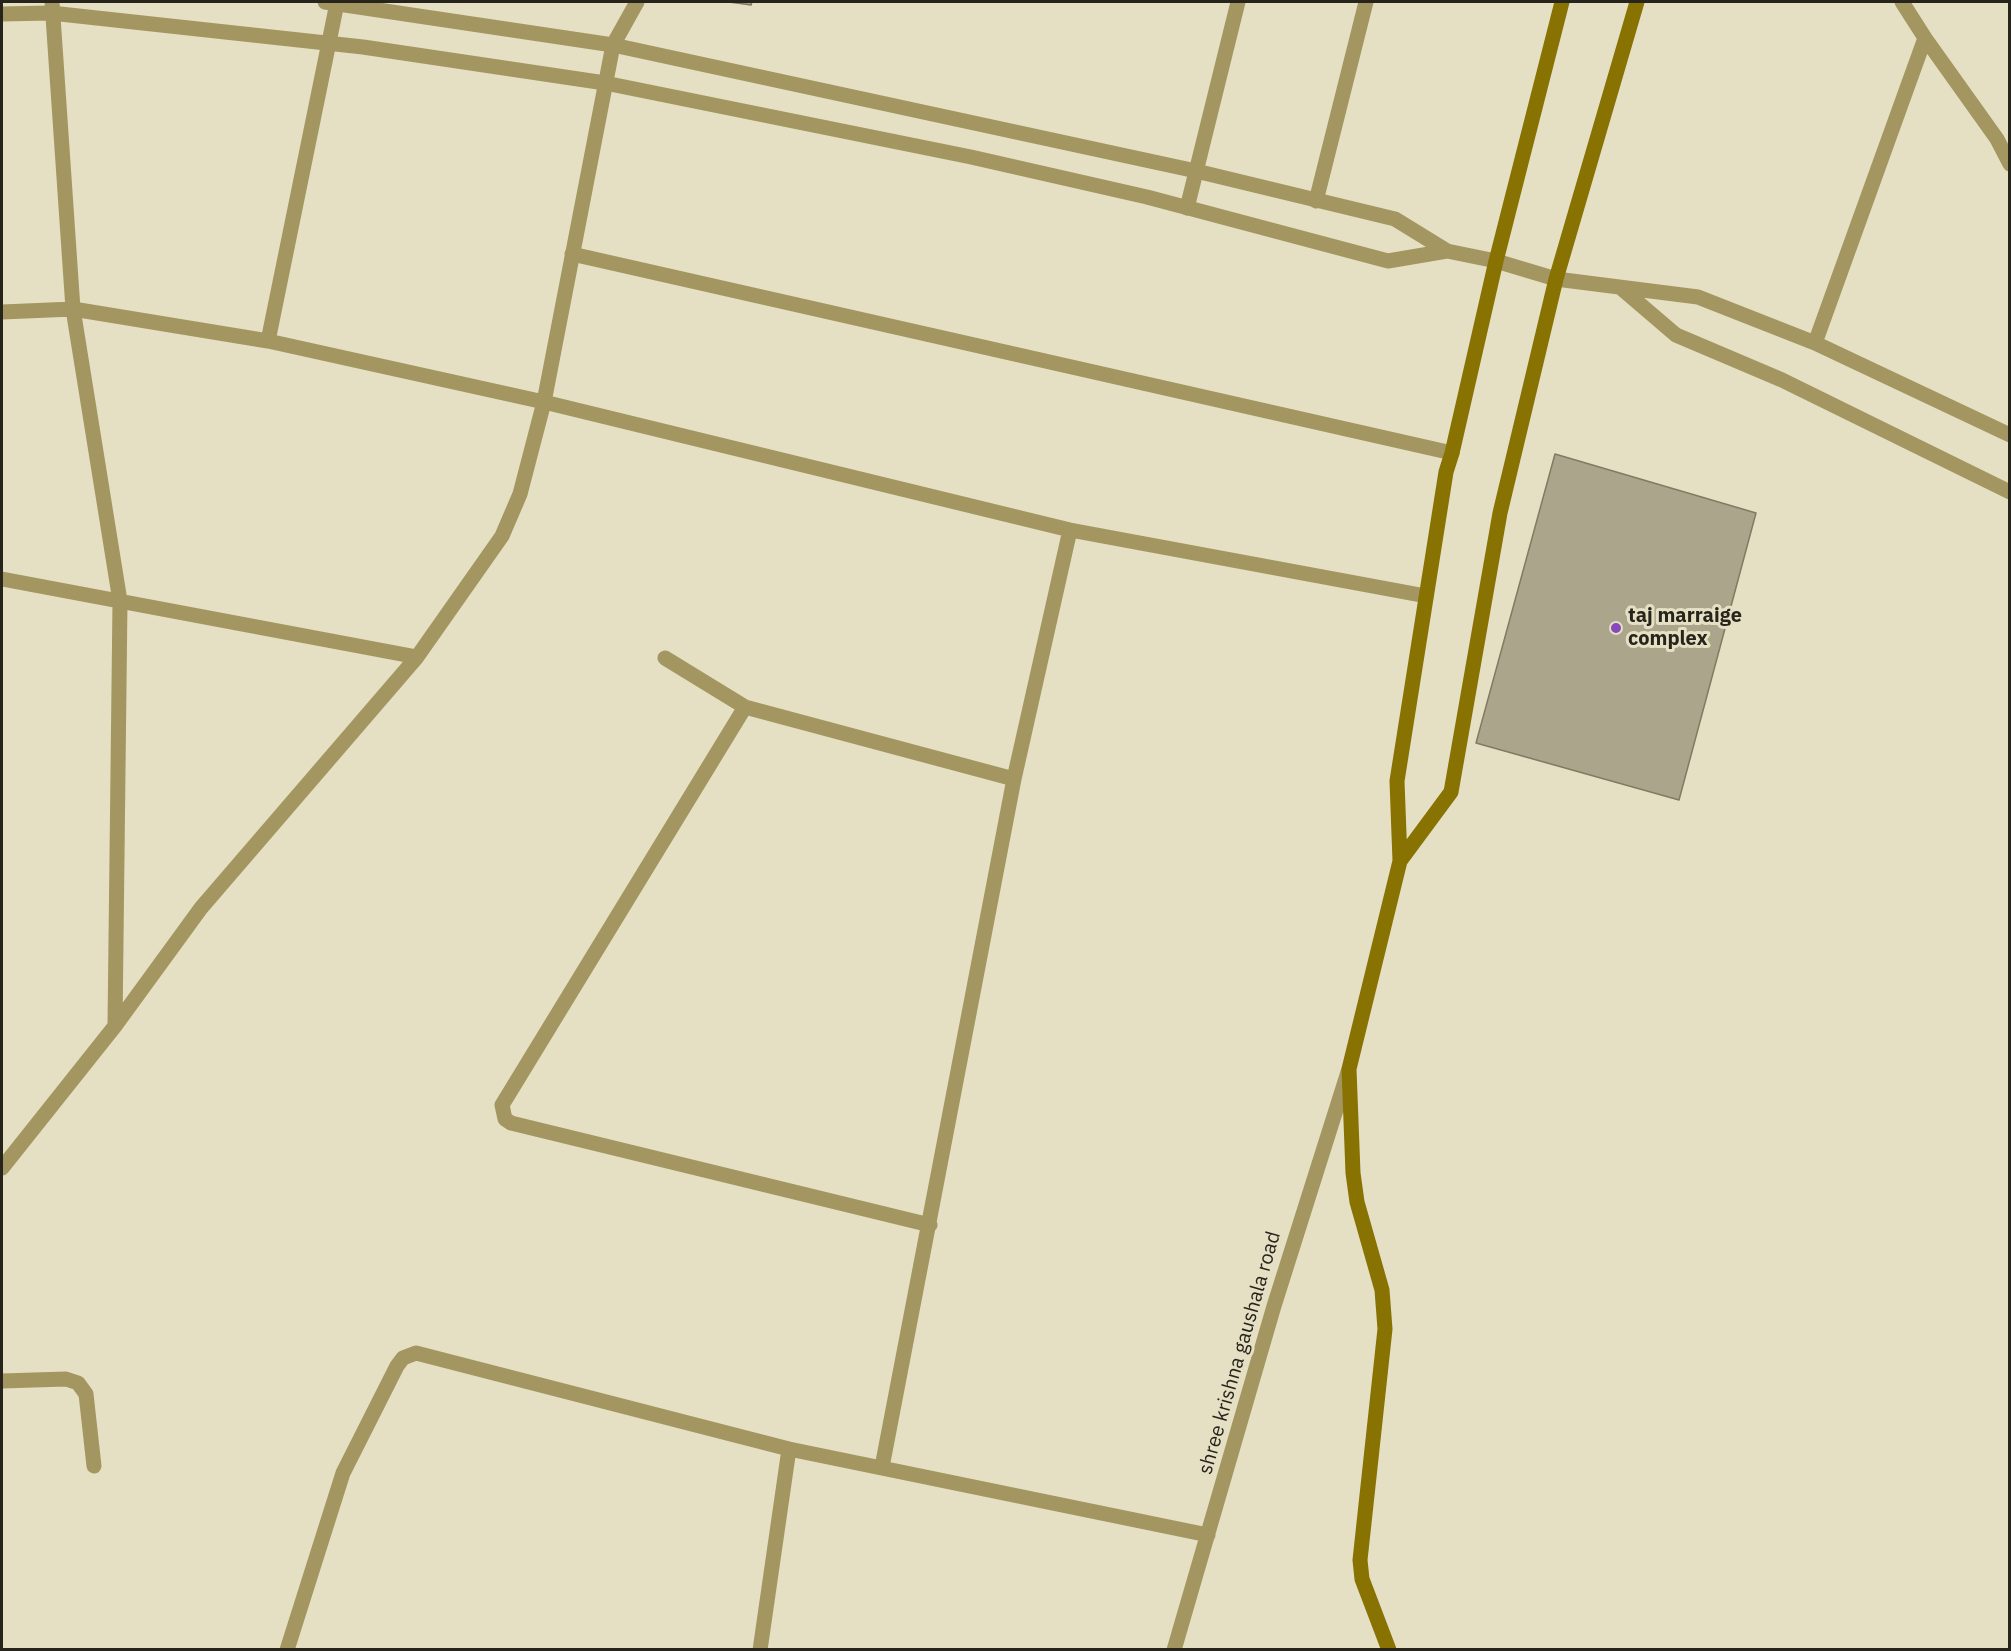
<!DOCTYPE html>
<html>
<head>
<meta charset="utf-8">
<style>
	body { margin:0 }
	#map { position:relative; width:2011px; height:1651px; overflow:hidden; background:#e5dfc4; font-family:"IBM Plex Sans",sans-serif }
	canvas { display:block }
	.frame { position:absolute; inset:0; border:3px solid #27251b; pointer-events:none }
</style>
</head>
<body>
<div id="map">
<canvas width="2011" height="1651"></canvas>
<div class="frame"></div>
</div>
<script>
const c = document.querySelector('canvas').getContext('2d');
c.lineJoin = 'round';
function paint(path, color) { c.fillStyle = color; c.fill(path, 'evenodd'); }
const toPath = rows => new Path2D(rows.map(r => 'M' + r).join(''));
function strokePath(path, color, width, dash) { c.strokeStyle = color; c.lineWidth = width; c.lineCap = dash ? 'butt' : 'round'; c.setLineDash(dash || []); c.stroke(path); }
function write(font, color, halo, rows, align = 'center') {
  c.font = font + ' "IBM Plex Sans",sans-serif'; c.lineWidth = 6; c.setLineDash([]); c.textBaseline = 'middle'; c.strokeStyle = halo; c.fillStyle = color; for (const [text, x, y, turn = 0] of rows) {
    c.save(); c.translate(x, y); c.rotate((+turn || 0) * Math.PI / 180); c.textAlign = isNaN(turn) ? turn : align; if (halo) c.strokeText(text, 0, 0); c.fillText(text, 0, 0); c.restore();
  }
}
const building = toPath([
	[729,2,752,2,751,5,729,2],
	[1555,454,1756,513,1679,800,1476,743,1555,454]
]);
paint(building, '#aba58c');
strokePath(building, '#817b62', 1.5);
strokePath(toPath([
	[52,2,73,309,120,601,115,1026],
	[1925,38,1997,139,2010,164],
	[1316,201,1366,2],
	[1187,208,1238,2],
	[572,254,1452,453],
	[1556,279,1698,297,1815,343,2010,435],
	[1621,288,1676,335,1782,380,2010,492],
	[2,312,73,309,268,341,544,402,1070,530,1426,596],
	[268,341,337,3],
	[1815,343,1925,38,1902,2],
	[2,579,417,657],
	[665,658,745,707],
	[2,1168,115,1026,201,908,417,657,502,536,520,494,544,402,613,45,637,2],
	[930,1225,511,1123,505,1119,502,1105,745,707,1014,779],
	[2,1381,66,1379,78,1383,86,1394,94,1466],
	[882,1467,1014,779,1070,530],
	[287,1650,343,1473,397,1366,403,1358,416,1353,789,1449,1208,1535],
	[760,1650,789,1449],
	[1174,1650,1274,1306,1348,1072]
]), '#a49660', 15);
strokePath(toPath([
	[325,2,613,45,1196,171,1395,219,1447,251],
	[2,14,51,13,363,47,605,83,971,157,1147,197,1388,261,1447,251,1496,261,1556,279]
]), '#a49660', 15);
strokePath(toPath([
	[1400,861,1451,792,1500,513,1556,279,1637,2],
	[1389,1650,1362,1579,1360,1560,1385,1329,1382,1290,1357,1202,1353,1173,1349,1069,1400,861,1397,781,1446,472,1452,453,1496,261,1562,2]
]), '#877202', 15);
for (const [x, y, r, color] of [
	[1616,628,6,"#8849be"]
]) { const dot = new Path2D(); dot.arc(x, y, r, 0, 2 * Math.PI); c.fillStyle = color; c.fill(dot); strokePath(dot, '#e5dfc4', 2); }
write('bold 20px', '#27251b', '#e5dfc4', [
	["taj marraige",1628,616],
	["complex",1628,639]
], 'left');
write('20px', '#27251b', '#e5dfc4', [
	["shree krishna gaushala road",1240,1353,-74]
]);
</script>
</body>
</html>
